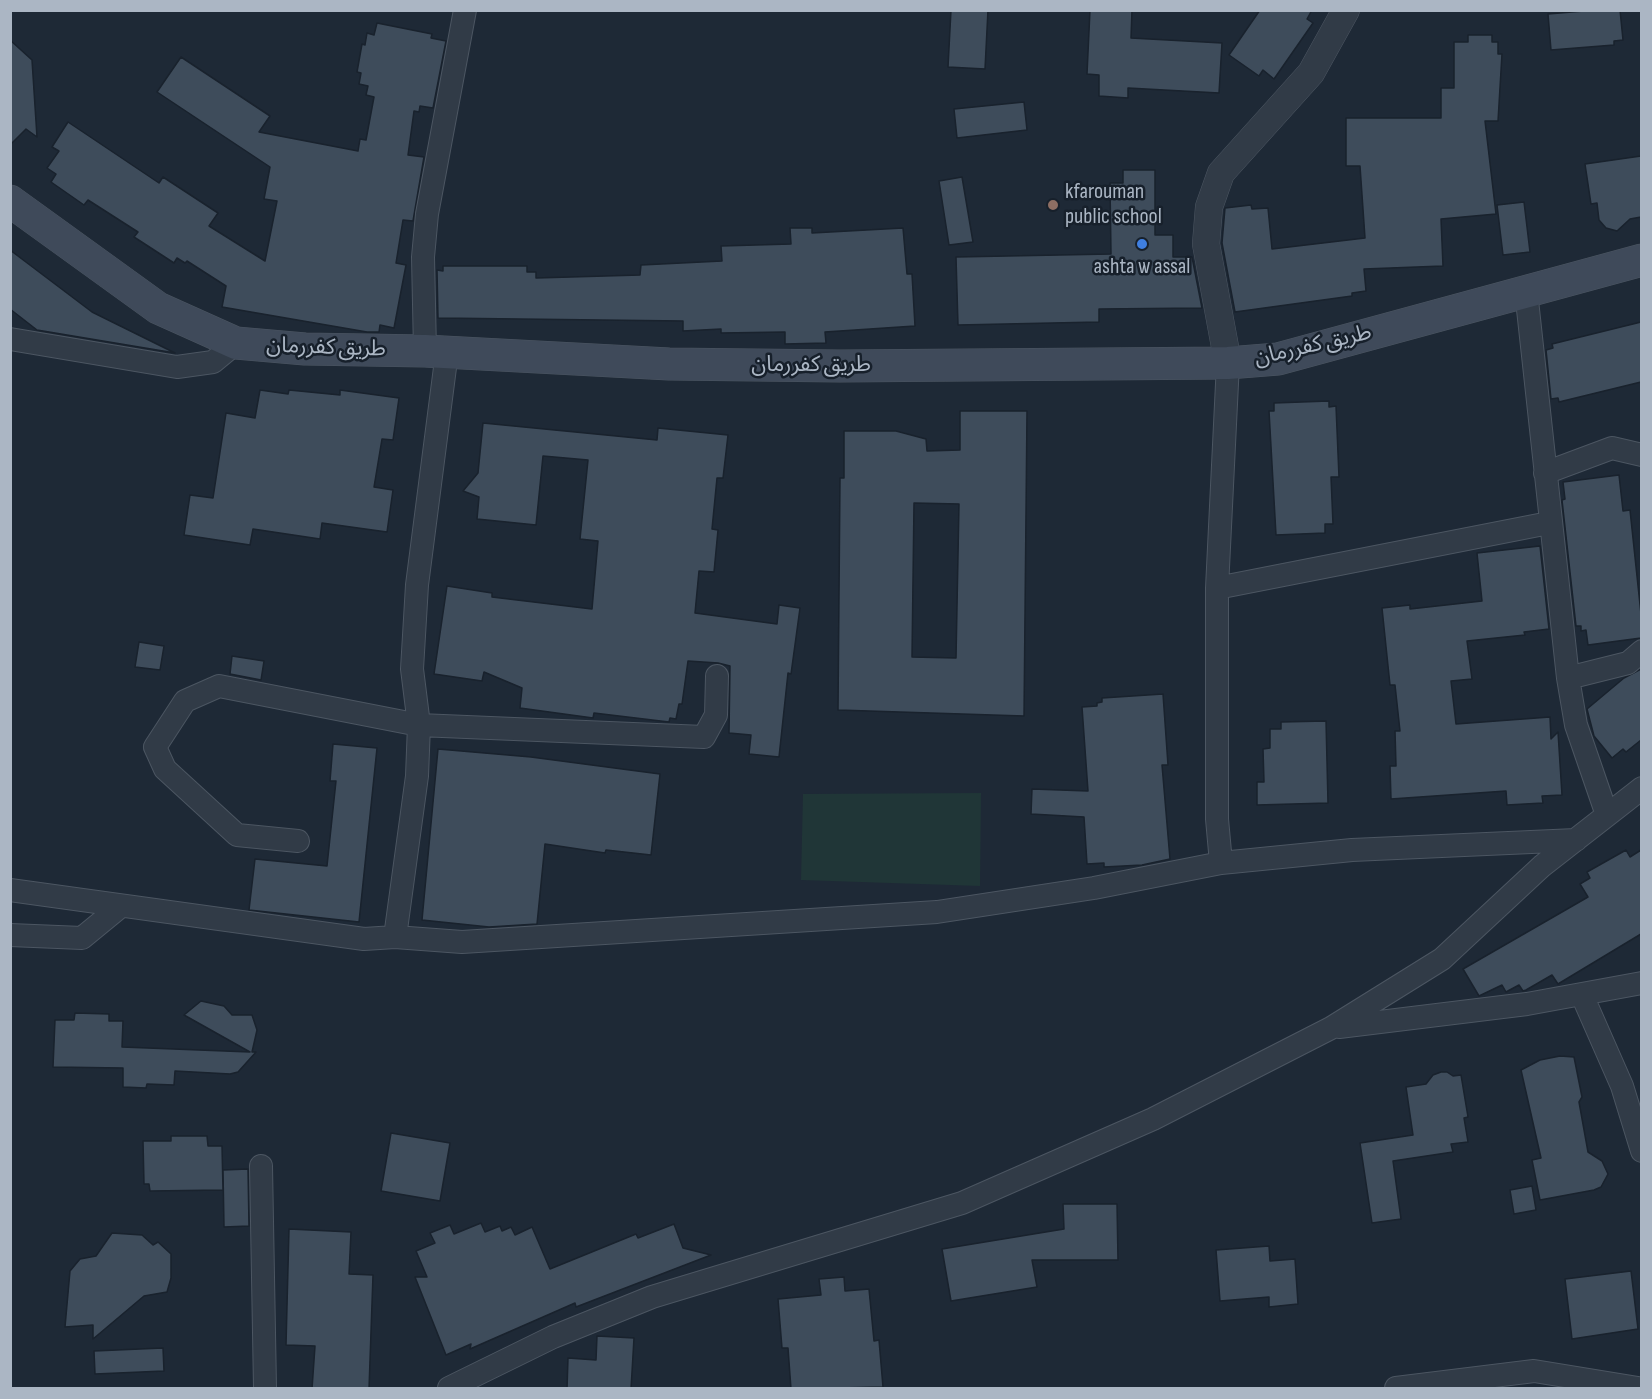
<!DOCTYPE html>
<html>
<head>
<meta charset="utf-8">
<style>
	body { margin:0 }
	#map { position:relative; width:1652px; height:1399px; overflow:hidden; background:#1e2936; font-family:"Sofia Sans Condensed",sans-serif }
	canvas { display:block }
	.frame { position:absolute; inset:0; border:12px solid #abb6c4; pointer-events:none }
</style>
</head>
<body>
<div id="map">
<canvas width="1652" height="1399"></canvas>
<div class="frame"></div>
</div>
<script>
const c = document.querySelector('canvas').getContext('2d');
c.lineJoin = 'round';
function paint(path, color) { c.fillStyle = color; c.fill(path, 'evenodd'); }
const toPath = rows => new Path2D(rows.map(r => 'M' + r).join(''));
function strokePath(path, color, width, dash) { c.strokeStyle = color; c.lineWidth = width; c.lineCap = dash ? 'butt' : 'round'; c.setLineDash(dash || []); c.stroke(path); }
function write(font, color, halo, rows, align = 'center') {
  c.font = font + ' "Sofia Sans Condensed","Noto Sans Arabic",sans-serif'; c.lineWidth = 5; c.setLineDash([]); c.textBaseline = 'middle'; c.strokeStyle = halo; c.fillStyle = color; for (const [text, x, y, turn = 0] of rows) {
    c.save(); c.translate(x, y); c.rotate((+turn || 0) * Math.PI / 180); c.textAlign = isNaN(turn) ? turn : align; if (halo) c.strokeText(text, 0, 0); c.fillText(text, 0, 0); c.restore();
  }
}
paint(toPath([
	[981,793,980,886,801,880,803,794]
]), '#203637');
const building = toPath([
	[951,10,988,10,985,69,948,67,951,10],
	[1090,10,1132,10,1131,38,1222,43,1219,93,1128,88,1128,98,1099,96,1099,75,1087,74,1090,10],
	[1260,10,1312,10,1307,19,1313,23,1274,79,1263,70,1259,76,1229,55,1260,10],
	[1596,10,1620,10,1623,40,1614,41,1614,45,1551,50,1548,14,1596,10],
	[377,23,432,34,431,38,446,41,433,108,420,106,419,112,414,111,408,155,424,157,413,221,403,220,396,263,406,265,394,328,380,325,379,332,367,332,222,307,226,286,187,261,185,263,177,258,174,263,134,237,138,232,88,200,84,205,51,182,56,174,47,168,59,151,52,147,68,122,159,183,163,177,218,213,209,226,265,261,277,201,264,199,270,167,157,92,181,57,270,116,259,132,358,151,360,139,366,140,374,97,366,95,368,86,359,84,361,73,357,72,362,44,365,45,367,33,374,35,377,23],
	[1468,35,1492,35,1492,42,1498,42,1498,54,1502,54,1498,121,1485,121,1496,214,1441,219,1443,266,1364,269,1366,291,1352,293,1352,296,1235,312,1222,243,1225,208,1251,205,1252,209,1268,208,1272,249,1365,238,1360,166,1346,166,1346,118,1441,118,1441,88,1454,88,1454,42,1468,42,1468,35],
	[10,40,32,60,37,137,26,129,10,145,10,40],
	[1024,102,1027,130,957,138,954,109,1024,102],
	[1641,156,1641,217,1630,219,1617,231,1606,228,1599,220,1597,203,1591,204,1585,164,1641,156],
	[1123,170,1155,170,1155,235,1173,235,1173,257,1192,257,1202,308,1099,309,1099,322,958,325,956,257,1111,254,1110,183,1123,183,1123,170],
	[962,177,973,242,949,245,939,181,962,177],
	[1524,202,1530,252,1503,255,1497,205,1524,202],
	[790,228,812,228,812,233,903,228,907,274,912,274,915,326,825,332,826,343,785,344,785,332,721,333,721,329,683,331,683,321,438,318,437,270,443,271,443,266,527,266,527,272,536,272,536,278,640,275,641,265,722,261,721,246,791,244,790,228],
	[10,250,92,312,175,353,37,330,10,309,10,250],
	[1641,322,1641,382,1559,402,1558,398,1551,399,1546,350,1553,348,1552,344,1641,322],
	[260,390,288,394,289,390,340,395,340,390,399,398,393,440,382,439,374,487,393,490,387,532,322,523,320,539,253,529,250,545,184,535,190,495,213,498,226,413,255,418,260,390],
	[1329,401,1329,407,1336,406,1339,477,1331,477,1333,524,1325,524,1325,533,1276,535,1269,411,1274,411,1274,403,1329,401],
	[960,411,1027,411,1024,716,838,710,840,478,844,478,844,431,896,431,926,439,927,451,960,450,960,411],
	[914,503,959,504,956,658,912,657,914,503],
	[483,423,657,440,658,428,728,435,723,478,717,478,712,529,718,530,714,572,699,571,695,613,777,624,779,605,800,608,791,674,788,673,779,757,749,754,751,735,729,733,730,666,718,663,688,661,682,704,679,704,676,719,670,718,669,722,594,713,593,718,520,708,522,688,484,672,482,681,434,674,447,586,492,593,492,597,592,609,598,541,580,539,588,460,543,456,536,525,477,519,479,497,463,491,478,473,483,423],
	[1619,475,1623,511,1630,510,1641,614,1641,638,1588,645,1586,630,1581,631,1581,626,1576,626,1562,500,1565,499,1563,482,1619,475],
	[1540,546,1549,629,1524,632,1525,635,1467,641,1472,679,1451,681,1456,724,1550,717,1551,739,1558,732,1562,795,1542,796,1543,803,1507,805,1506,791,1391,799,1390,766,1396,766,1395,731,1400,731,1395,685,1390,685,1382,608,1410,605,1410,609,1482,601,1477,553,1540,546],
	[139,642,164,646,160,670,135,667,139,642],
	[232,656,264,661,261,680,230,674,232,656],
	[1641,669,1641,740,1626,752,1623,749,1612,758,1594,736,1587,709,1624,678,1641,669],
	[1163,694,1168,765,1162,765,1170,859,1142,865,1104,867,1104,863,1087,864,1084,817,1031,814,1032,789,1088,791,1082,707,1097,706,1097,703,1102,702,1102,698,1163,694],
	[1326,721,1328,803,1257,805,1257,782,1264,782,1263,749,1270,748,1270,729,1281,729,1281,722,1326,721],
	[333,744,377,748,359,922,249,910,255,859,327,866,336,781,330,781,333,744],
	[438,749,531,757,660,774,651,855,606,850,605,853,545,844,537,924,489,927,422,920,438,749],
	[1626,850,1630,857,1641,850,1641,934,1558,984,1552,975,1526,990,1523,991,1519,985,1506,992,1502,985,1479,996,1463,969,1588,897,1580,884,1590,878,1587,872,1626,850],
	[201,1001,224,1006,232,1015,252,1015,257,1030,252,1052,256,1052,238,1072,230,1074,175,1071,174,1085,147,1084,146,1088,123,1087,123,1068,53,1067,55,1020,74,1020,75,1013,109,1014,109,1021,123,1021,122,1047,250,1052,184,1015,201,1001],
	[1560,1056,1574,1057,1582,1097,1579,1102,1588,1152,1602,1161,1608,1174,1601,1187,1594,1190,1540,1200,1532,1160,1541,1158,1521,1070,1540,1060,1560,1056],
	[1441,1072,1447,1072,1453,1076,1461,1075,1468,1117,1464,1118,1468,1142,1451,1144,1453,1152,1393,1161,1401,1219,1372,1223,1360,1143,1413,1135,1406,1087,1426,1084,1433,1075,1441,1072],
	[391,1133,450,1143,440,1201,381,1191,391,1133],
	[171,1136,207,1136,208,1146,222,1146,223,1190,150,1191,149,1184,144,1184,143,1141,171,1141,171,1136],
	[248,1169,249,1226,224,1227,223,1170,248,1169],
	[1532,1186,1536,1210,1514,1214,1510,1190,1532,1186],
	[1063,1204,1117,1204,1118,1260,1032,1260,1037,1287,951,1301,942,1249,1064,1229,1063,1204],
	[481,1223,485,1232,500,1226,502,1231,511,1227,515,1235,532,1227,550,1269,636,1234,638,1238,674,1224,683,1248,711,1255,576,1307,575,1303,470,1349,471,1344,446,1355,415,1277,427,1277,416,1251,435,1243,430,1233,450,1225,454,1234,481,1223],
	[289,1229,351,1232,349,1274,373,1275,369,1389,312,1389,315,1346,286,1345,289,1229],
	[112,1233,142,1235,153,1245,158,1242,171,1254,171,1278,167,1292,144,1296,93,1339,93,1325,65,1327,70,1271,80,1259,96,1256,112,1233],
	[1269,1246,1270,1261,1295,1259,1298,1304,1269,1307,1269,1297,1220,1301,1216,1250,1269,1246],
	[1631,1271,1638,1329,1572,1339,1565,1279,1631,1271],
	[844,1277,845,1291,869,1289,874,1341,879,1340,883,1387,791,1389,788,1348,782,1348,778,1299,821,1295,819,1279,844,1277],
	[597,1336,634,1338,631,1389,567,1389,568,1358,596,1360,597,1336],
	[163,1348,164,1371,95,1374,94,1351,163,1348]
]);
paint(building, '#3e4c5b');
strokePath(building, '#19222d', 1.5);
const minor = toPath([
	[1526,291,1568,678,1576,725,1607,815],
	[10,339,177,367,213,362,236,343],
	[425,351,423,257,427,214,465,10],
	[1228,363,1217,588,1217,819,1221,863,1352,850,1576,840],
	[1545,473,1612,448,1642,455],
	[1217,588,1549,523],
	[1568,678,1628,663,1642,651],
	[298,841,237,835,165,769,155,747,185,701,219,686,419,725,704,737,716,715,717,676],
	[10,890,364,939,395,937,417,776,419,725,412,669,417,585,447,352],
	[10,935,82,938,121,906],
	[395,937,462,942,937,912,1094,888,1221,863],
	[1582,995,1622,1086,1642,1151],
	[1339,1027,1527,1004,1642,983],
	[261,1166,265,1388],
	[449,1388,553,1337,652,1297,962,1203,1153,1119,1331,1028,1442,959,1542,866,1642,788],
	[1396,1388,1534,1371,1638,1388]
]);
const tertiary = toPath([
	[1228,363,1206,244,1209,207,1221,173,1311,73,1346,10]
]);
const secondary = toPath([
	[10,201,158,308,236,343,305,349,425,351,669,364,840,366,1228,363,1278,359,1642,260]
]);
strokePath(minor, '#4c5662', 24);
strokePath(tertiary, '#4c5662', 28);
strokePath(secondary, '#4c5662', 33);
strokePath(minor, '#313b47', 22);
strokePath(tertiary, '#313b47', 27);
strokePath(secondary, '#3f4a5a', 32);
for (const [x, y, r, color] of [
	[1053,205,6,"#8d6e63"],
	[1142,244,6,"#3f7fe0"]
]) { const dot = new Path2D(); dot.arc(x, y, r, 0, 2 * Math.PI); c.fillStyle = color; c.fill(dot); strokePath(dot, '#17202b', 2); }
write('22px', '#abb6c4', '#17202b', [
	["kfarouman",1065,192],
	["public school",1065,217],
	["ashta w assal",1142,267,"center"]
], 'left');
write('22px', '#abb6c4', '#17202b', [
	["طريق كفررمان",1313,346,-13],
	["طريق كفررمان",326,348,2],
	["طريق كفررمان",811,365]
]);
</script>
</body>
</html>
